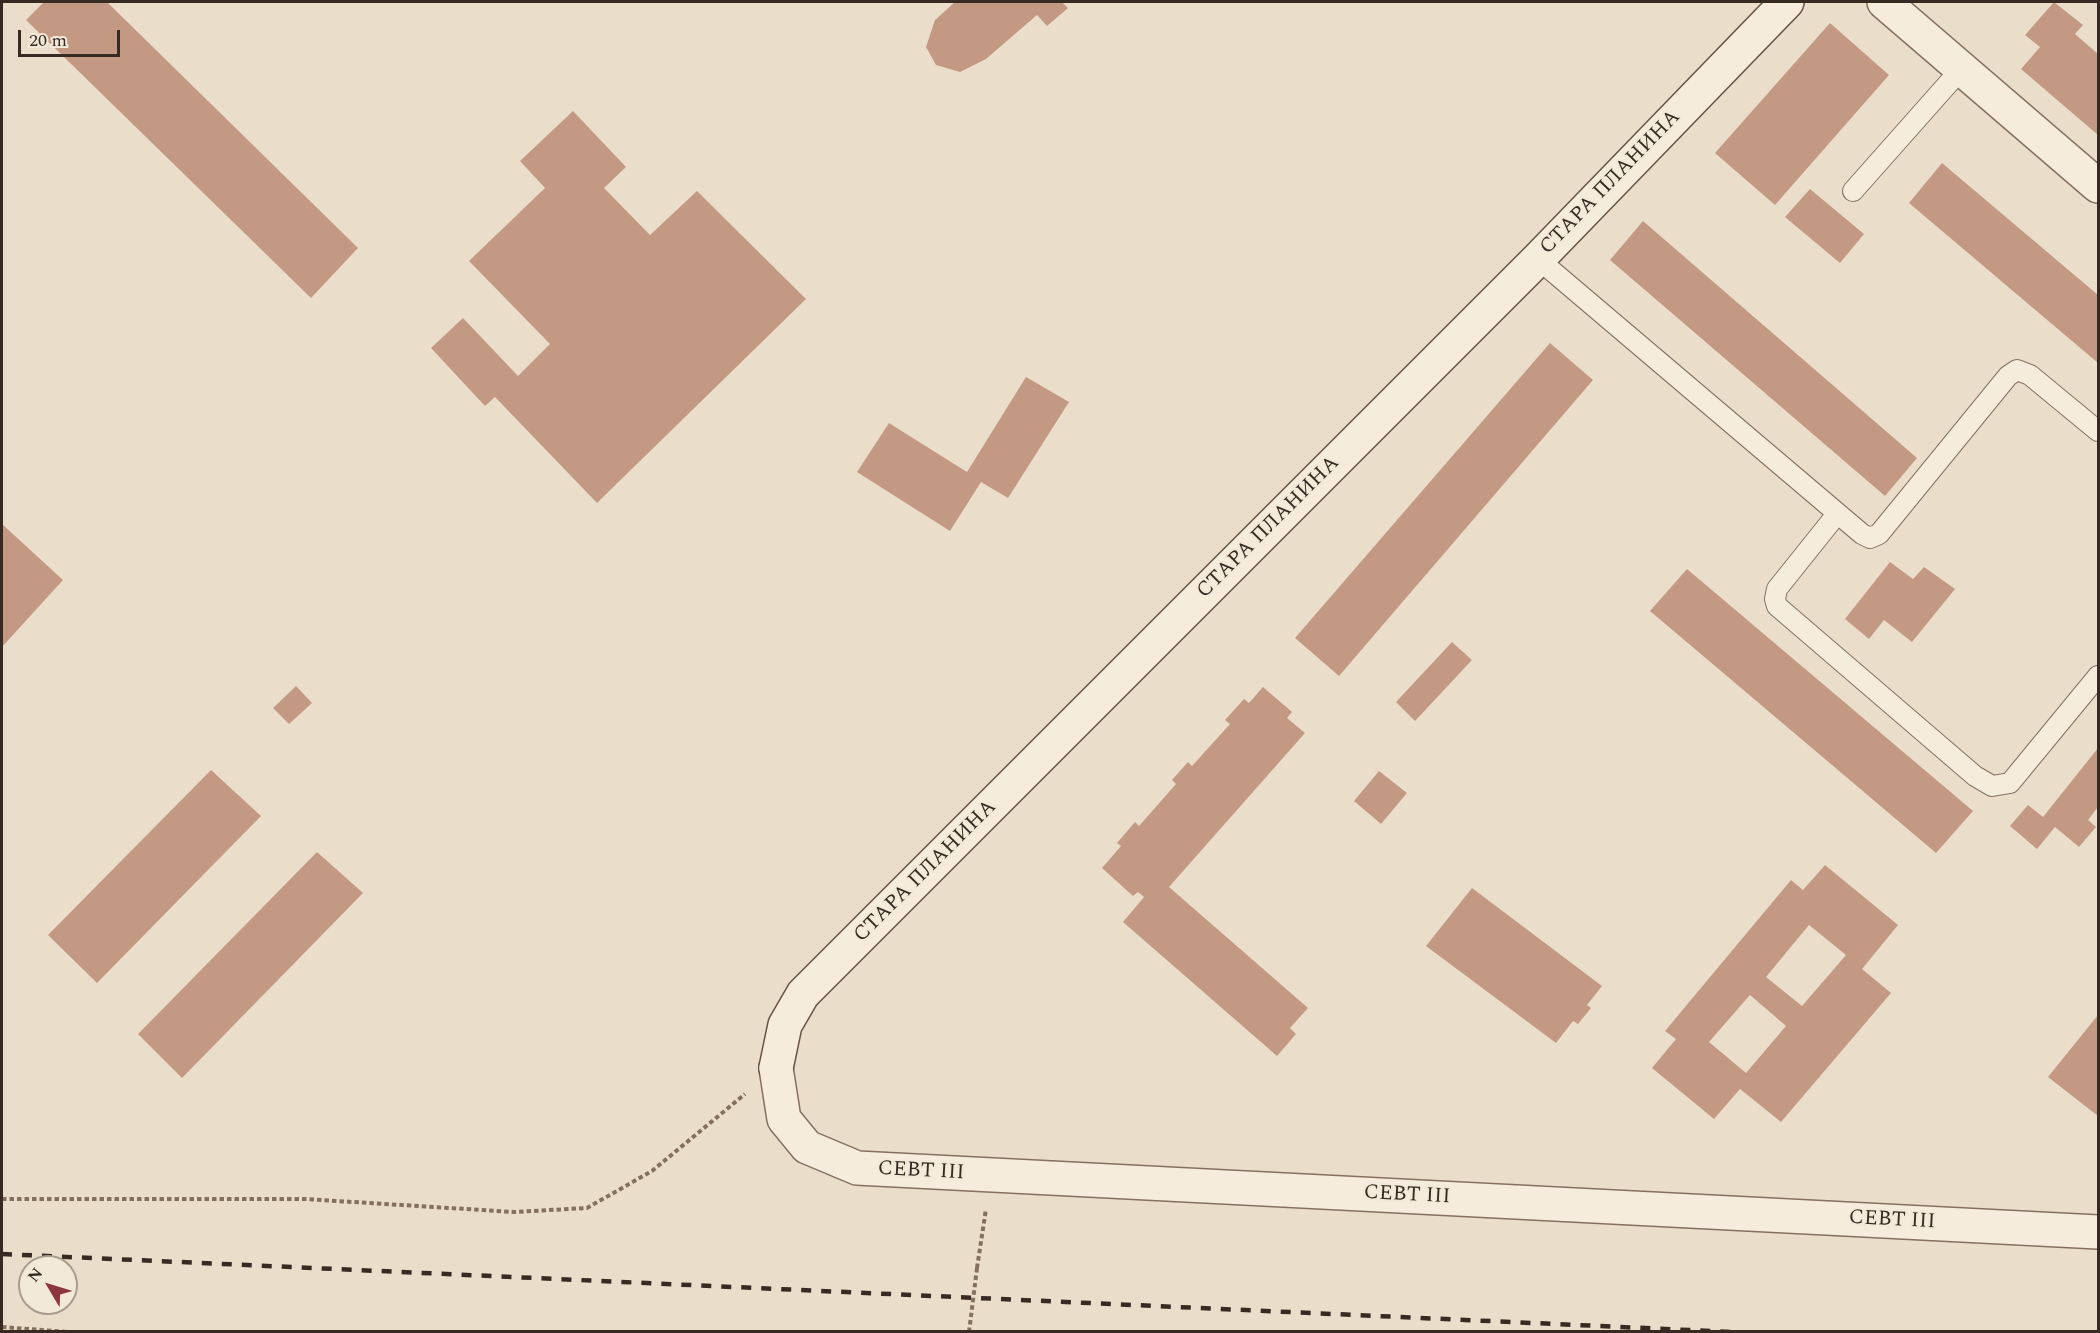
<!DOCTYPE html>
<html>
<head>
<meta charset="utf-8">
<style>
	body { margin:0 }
	#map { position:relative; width:2100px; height:1333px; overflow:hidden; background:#eadeca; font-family:Spectral,serif }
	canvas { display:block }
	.frame { position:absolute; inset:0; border:3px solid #372a22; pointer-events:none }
	.north { position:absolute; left:18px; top:1255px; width:60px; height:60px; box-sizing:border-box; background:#f3e9d9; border:2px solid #a89d90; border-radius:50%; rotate:308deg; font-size:16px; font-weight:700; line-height:24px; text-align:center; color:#372a22 }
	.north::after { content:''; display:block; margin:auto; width:21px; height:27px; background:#8e363f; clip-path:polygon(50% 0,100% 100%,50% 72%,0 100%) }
	.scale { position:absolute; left:18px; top:30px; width:102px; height:27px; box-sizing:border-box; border:3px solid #372a22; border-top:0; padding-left:8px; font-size:18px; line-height:21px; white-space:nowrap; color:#372a22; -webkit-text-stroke:4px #f3e9d9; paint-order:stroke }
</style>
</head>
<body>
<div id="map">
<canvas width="2100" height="1333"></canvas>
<div class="frame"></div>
<div class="north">N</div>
<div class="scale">20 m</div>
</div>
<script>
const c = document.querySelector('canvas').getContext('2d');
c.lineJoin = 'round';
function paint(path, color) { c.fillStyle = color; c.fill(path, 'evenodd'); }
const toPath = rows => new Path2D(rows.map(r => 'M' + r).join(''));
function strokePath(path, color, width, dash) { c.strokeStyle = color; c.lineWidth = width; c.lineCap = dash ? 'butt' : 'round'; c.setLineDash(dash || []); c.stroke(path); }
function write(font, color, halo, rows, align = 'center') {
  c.font = font + ' Spectral,serif'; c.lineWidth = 4.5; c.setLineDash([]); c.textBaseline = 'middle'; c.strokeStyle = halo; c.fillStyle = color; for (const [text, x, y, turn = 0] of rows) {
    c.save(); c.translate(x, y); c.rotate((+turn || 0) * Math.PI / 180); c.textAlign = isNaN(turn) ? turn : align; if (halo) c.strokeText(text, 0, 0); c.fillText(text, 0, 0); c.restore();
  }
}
paint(toPath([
	[44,2,107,2,358,248,311,298,26,20],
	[955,2,1062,2,1068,8,1047,26,1037,15,986,59,960,72,936,65,926,47,935,20],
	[2054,2,2083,25,2075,34,2098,54,2098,135,2021,69,2040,47,2025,35],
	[1830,23,1889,75,1775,205,1715,153],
	[573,111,626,167,604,188,650,235,697,191,806,299,597,503,495,397,485,406,431,348,463,318,518,376,550,344,469,261,545,188,520,161],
	[1942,163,2098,295,2098,363,1909,203],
	[1810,189,1864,234,1840,263,1785,217],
	[1643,221,1917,458,1885,496,1610,260],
	[1550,343,1593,380,1339,676,1295,638],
	[1026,377,1069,402,1008,498,981,482,950,531,857,472,889,423,967,472],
	[2,524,63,580,2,647],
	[1890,562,1913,579,1924,567,1955,589,1912,642,1884,620,1869,639,1845,619],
	[1687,569,1973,811,1936,853,1650,611],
	[1452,642,1472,660,1415,721,1396,702],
	[296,686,312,703,289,724,273,708],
	[1263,687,1292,712,1287,718,1305,733,1169,887,1308,1008,1290,1028,1296,1034,1277,1056,1123,922,1144,897,1138,892,1133,896,1102,868,1121,846,1117,843,1135,822,1139,826,1176,784,1172,780,1188,762,1192,766,1230,724,1225,720,1244,699,1249,703],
	[2098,748,2098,807,2088,820,2096,827,2079,847,2055,827,2037,849,2010,826,2028,805,2043,817],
	[211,770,261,816,97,983,48,935],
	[1379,771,1407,793,1381,824,1354,801],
	[317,852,363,893,182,1078,138,1034],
	[1825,865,1898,925,1862,969,1891,993,1781,1122,1740,1089,1714,1119,1652,1068,1676,1039,1665,1031,1791,880,1803,890],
	[1809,925,1846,955,1802,1006,1766,977],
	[1750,995,1786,1026,1746,1073,1709,1042],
	[1472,888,1602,986,1587,1005,1591,1008,1578,1024,1573,1021,1556,1043,1426,946],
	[2098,1015,2098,1116,2048,1077]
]), '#c49984');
const lane = toPath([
	[1853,191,1962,68],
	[1538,259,1862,534,1870,538,1879,534,2008,376,2017,370,2030,375,2098,431],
	[1837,514,1777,589,1775,599,1777,606,1975,776,1992,786,2010,783,2098,676]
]);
const street = toPath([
	[1884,2,2098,186],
	[776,1068,784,1119,807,1147,857,1168,2098,1232]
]);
const secondary = toPath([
	[776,1068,785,1025,803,994,1538,259,1787,2]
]);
strokePath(lane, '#857060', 22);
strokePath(street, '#857060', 36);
strokePath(secondary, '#675243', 36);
strokePath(toPath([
	[2,1199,305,1199,514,1212,587,1208,652,1171,745,1094],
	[977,1268,986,1209],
	[2,1327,68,1332]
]), '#857060', 4, [4.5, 3]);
strokePath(lane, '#f6ecdc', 20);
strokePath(street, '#f6ecdc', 33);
strokePath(secondary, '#f6ecdc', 33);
strokePath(toPath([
	[2,1254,1732,1332]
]), '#372a22', 4.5, [10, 10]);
strokePath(toPath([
	[969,1332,977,1268]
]), '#857060', 4, [4.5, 3]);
write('21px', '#372a22', '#f3e9d9', [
	["СТАРА ПЛАНИНА",1611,183,-46],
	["СТАРА ПЛАНИНА",1269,528,-45],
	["СТАРА ПЛАНИНА",926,872,-45],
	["СЕВТ III",921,1172,3],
	["СЕВТ III",1407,1196,3],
	["СЕВТ III",1892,1221,3]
]);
</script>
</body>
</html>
